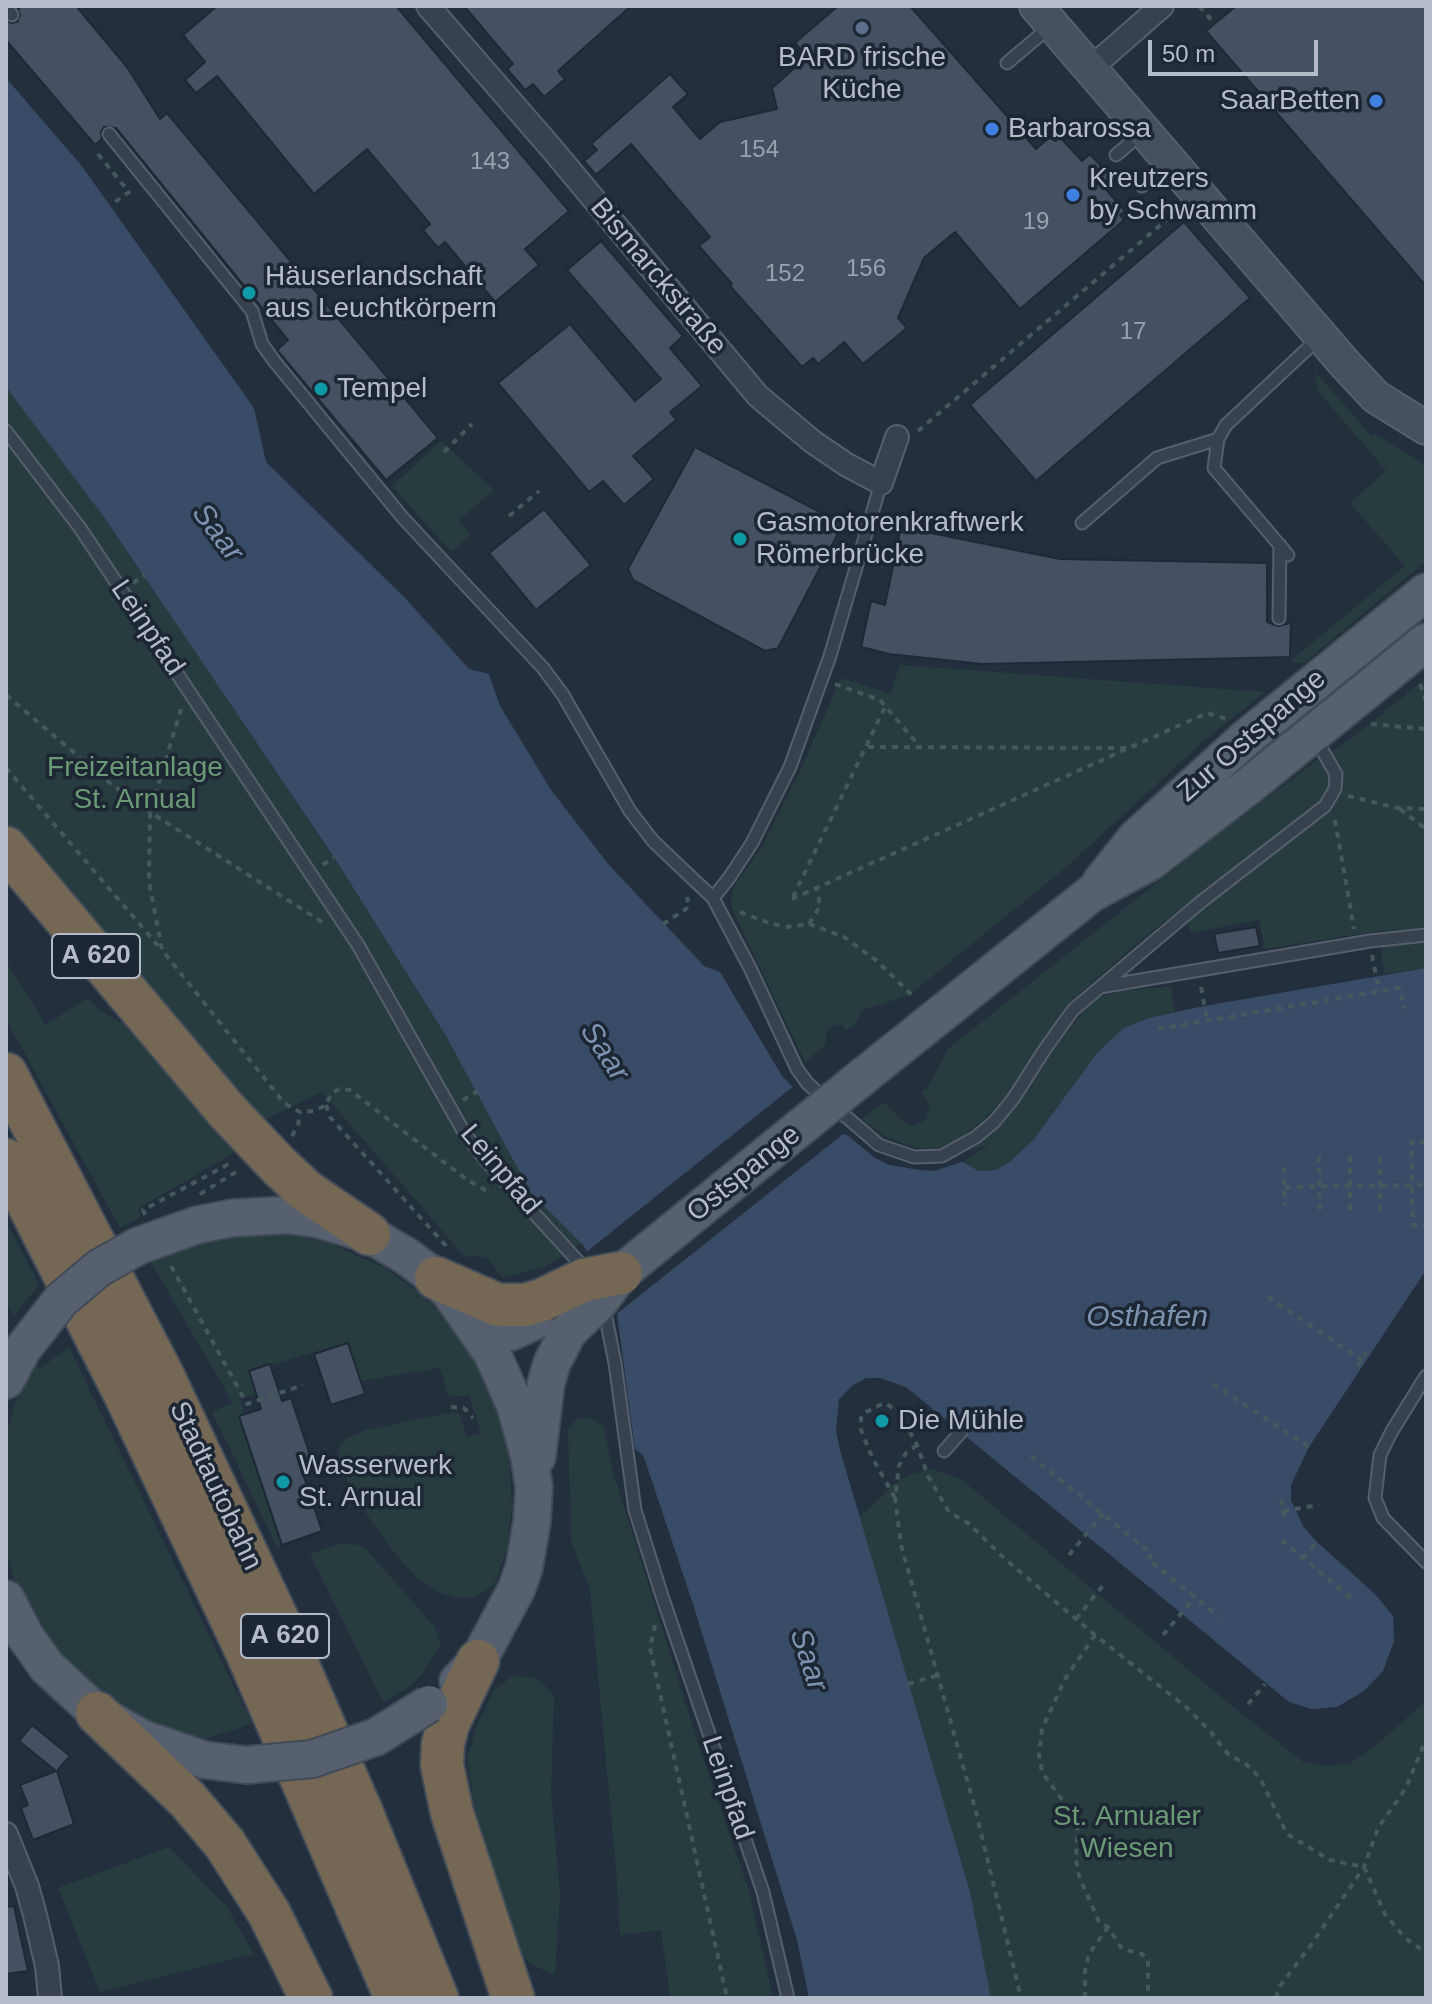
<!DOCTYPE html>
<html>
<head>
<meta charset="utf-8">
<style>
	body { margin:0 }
	#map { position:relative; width:1432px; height:2004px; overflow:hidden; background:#242f3e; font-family:Helvetica,sans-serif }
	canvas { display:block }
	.frame { position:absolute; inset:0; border:8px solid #b4bcc9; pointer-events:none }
	.scale { position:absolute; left:1148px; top:40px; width:170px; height:36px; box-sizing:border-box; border:4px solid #b4bcc9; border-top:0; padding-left:10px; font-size:24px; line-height:28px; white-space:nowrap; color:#b4bcc9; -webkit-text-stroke:6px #1d2633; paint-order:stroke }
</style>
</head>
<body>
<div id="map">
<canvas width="1432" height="2004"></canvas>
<div class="frame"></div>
<div class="scale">50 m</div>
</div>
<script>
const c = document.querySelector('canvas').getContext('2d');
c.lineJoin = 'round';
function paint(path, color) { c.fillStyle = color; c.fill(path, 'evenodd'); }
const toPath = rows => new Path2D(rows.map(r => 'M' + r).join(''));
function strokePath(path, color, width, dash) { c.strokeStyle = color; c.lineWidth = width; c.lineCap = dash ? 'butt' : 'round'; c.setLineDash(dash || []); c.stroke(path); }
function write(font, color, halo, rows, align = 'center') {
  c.font = font + ' Helvetica,sans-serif'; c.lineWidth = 7; c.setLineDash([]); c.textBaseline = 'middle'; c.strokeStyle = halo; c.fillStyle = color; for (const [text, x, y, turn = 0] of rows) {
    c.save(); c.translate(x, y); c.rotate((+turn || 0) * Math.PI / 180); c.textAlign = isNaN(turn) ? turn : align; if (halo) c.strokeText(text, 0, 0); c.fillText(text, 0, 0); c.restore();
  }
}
paint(toPath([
	[1315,372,1372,436,1375,434,1426,465,1426,561,1304,663,1289,662,1405,566,1350,503,1386,471,1319,392],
	[6,387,106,520,334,857,446,1036,531,1193,582,1244,545,1267,503,1278,487,1258,472,1255,466,1258,322,1092,258,1123,6,825],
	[441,441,494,490,459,520,471,535,451,552,392,486],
	[900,665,1265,692,1206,739,1064,869,908,996,862,1010,855,1025,847,1030,841,1024,833,1026,826,1032,826,1045,805,1062,734,913,731,902,733,888,762,847,800,771,841,678,890,694],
	[1426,678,1426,929,1379,931,1265,949,1259,920,1191,933,1183,907,1130,949,1067,1005,1006,1096,986,1117,957,1141,940,1148,915,1148,886,1137,862,1119,884,1102,902,1121,914,1126,926,1120,930,1105,921,1092,928,1087,948,1049,1199,849,1316,761,1348,741],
	[1426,941,1426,968,1384,974,1381,945],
	[6,961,46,1025,87,998,100,1010,145,1036,239,1145,230,1155,138,1209,141,1217,120,1228,6,1019],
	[1171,986,1175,1013,1149,1018,1061,1101,1033,1140,1011,1161,997,1170,979,1171,962,1163,991,1142,968,1153,999,1127,1019,1103,1051,1053,1082,1013,1100,997,1120,991],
	[6,1221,39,1285,14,1316,6,1302],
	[263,1233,292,1235,328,1243,384,1267,422,1295,451,1323,487,1374,508,1440,512,1507,507,1547,499,1572,494,1585,475,1597,455,1598,438,1592,415,1576,394,1552,369,1518,348,1481,338,1456,339,1446,346,1439,366,1430,453,1412,459,1414,467,1437,481,1433,469,1395,449,1397,440,1368,361,1381,347,1343,249,1371,256,1394,240,1398,245,1414,239,1416,282,1545,277,1547,212,1412,233,1403,149,1259,202,1240,230,1234],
	[69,1347,252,1724,207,1738,176,1735,110,1703,52,1649,16,1586,6,1552,7,1431,17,1397,35,1360,39,1369],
	[590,1417,604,1427,611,1465,698,1743,750,1894,773,1998,670,1998,661,1930,620,1935,616,1869,590,1590,571,1540,568,1429,577,1419],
	[931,1469,961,1479,1221,1697,1303,1762,1326,1766,1350,1763,1374,1747,1426,1701,1426,1998,991,1998,970,1892,859,1518,894,1484,906,1476],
	[349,1543,364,1547,435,1627,441,1644,421,1675,406,1689,383,1702,310,1554,335,1545],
	[513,1675,538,1679,554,1695,551,1792,560,1894,555,1975,532,1965,519,1952,474,1805,467,1758,477,1725,493,1692],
	[169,1847,227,1907,254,1954,100,1992,58,1888]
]), '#263c3f');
paint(toPath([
	[6,78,81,165,254,408,266,462,406,599,469,669,489,674,500,706,551,790,609,865,704,966,720,972,782,1076,838,1133,847,1135,875,1158,889,1165,919,1170,934,1171,962,1162,979,1171,996,1170,1011,1161,1033,1140,1098,1052,1124,1028,1149,1018,1204,1006,1426,968,1426,1270,1309,1447,1291,1485,1291,1500,1303,1526,1317,1542,1375,1594,1393,1616,1394,1641,1383,1671,1364,1691,1337,1707,1312,1709,1289,1702,906,1387,880,1378,866,1378,853,1385,839,1399,836,1431,840,1450,970,1892,991,1998,809,1998,797,1940,693,1604,646,1463,642,1454,635,1449,616,1306,602,1272,582,1244,531,1193,446,1036,334,857,106,520,6,387]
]), '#394c67');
paint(toPath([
	[795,1085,819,1112,840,1130,847,1131,614,1316,599,1274,584,1254]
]), '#242f3e');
const building = toPath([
	[22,6,76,6,127,67,160,119,167,113,438,438,386,480,277,350,288,340,116,128,104,127,101,132,102,139,95,145,6,40,6,21,12,23,17,22,20,15,18,9,22,6],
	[217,6,396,6,569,211,525,249,539,265,495,302,445,242,438,248,423,230,430,224,367,149,314,194,217,76,196,93,185,80,205,62,183,35,217,6],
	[464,6,631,6,558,71,565,79,544,97,533,84,525,90,507,69,513,64,464,6],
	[838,6,910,6,1036,149,1051,136,1055,141,1060,137,1082,161,1090,154,1111,177,1102,185,1125,211,1120,215,1124,220,1020,309,955,232,924,258,898,318,907,328,863,364,844,342,818,364,813,358,802,367,730,286,732,284,699,246,710,237,631,144,596,175,584,161,597,150,591,144,670,74,688,94,673,107,700,139,720,122,777,109,772,88,807,57,795,43,838,6],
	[1236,6,1426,6,1426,286,1206,31,1236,6],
	[1184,222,1250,298,1036,481,970,405,1184,222],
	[601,241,683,336,670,348,702,386,670,412,676,420,633,456,654,479,624,505,603,481,589,492,498,383,570,324,635,401,661,379,567,270,601,241],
	[695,447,843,524,778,648,765,651,633,580,628,569,695,447],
	[544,509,591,565,536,610,489,553,544,509],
	[901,527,1060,559,1267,563,1267,622,1278,626,1291,623,1290,657,982,664,889,654,861,647,871,601,885,605,901,527],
	[1256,927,1260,946,1218,953,1214,934,1256,927],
	[348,1343,365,1394,331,1405,314,1354,348,1343],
	[270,1364,282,1401,291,1398,314,1467,302,1471,322,1531,282,1545,239,1416,261,1409,249,1371,270,1364],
	[32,1725,70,1756,57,1771,74,1824,33,1840,21,1808,28,1805,20,1785,56,1771,19,1741,32,1725],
	[14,1906,28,1971,6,1974,6,1907,14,1906]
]);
paint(building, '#455162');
strokePath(building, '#1f2835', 2);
const lane = toPath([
	[6,6,12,15],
	[1007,63,1052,25],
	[109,134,252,311,262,344,275,362,403,518,543,668,563,695,630,811,653,841,713,898,750,968,797,1069,808,1084,879,1145,914,1157,942,1156,976,1137,994,1122,1013,1099,1045,1049,1073,1010,1202,901,1325,806,1335,789,1336,774,1315,738],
	[1116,155,1143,132],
	[1142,186,1170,163],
	[6,431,80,528,358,945,465,1134,488,1163,587,1271],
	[1082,523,1157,458,1218,439],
	[1288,555,1214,468,1218,439,1226,425,1320,337],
	[1279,618,1280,545],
	[713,898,729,878,752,843,790,767,830,656,881,483],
	[1100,987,1370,941,1426,935],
	[604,1308,615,1363,635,1510,662,1596,763,1892,788,1998],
	[1426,1376,1392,1431,1380,1455,1375,1498,1383,1518,1426,1562],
	[944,1451,961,1432]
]);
const street = toPath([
	[428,6,552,149,758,396,813,442,847,465,881,483,897,437],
	[1090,69,1162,6],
	[6,1834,27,1886,35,1915,47,1966,50,1998]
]);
const secondary = toPath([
	[1036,6,1346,365,1376,397,1426,428]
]);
const primary = toPath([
	[1101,882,1136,838,1245,739,1426,592],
	[866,1074,1092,893,1150,862,1250,785,1426,642],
	[197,1225,232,1218,288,1215,317,1219,369,1234,406,1256,436,1278,451,1294,492,1353,515,1405,529,1455,534,1487,532,1522,524,1568,517,1588,478,1661,458,1681],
	[476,1330,511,1332,552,1313],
	[6,1380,22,1350],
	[537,1457,546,1383,552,1363,568,1332],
	[6,1599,25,1636,47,1667,97,1713,143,1739,205,1760]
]);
const highway = toPath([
	[6,848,226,1110,279,1166,306,1191,369,1234],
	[6,1074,162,1374,282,1629,361,1811,437,1998],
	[6,1160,125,1394,246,1650,396,1998],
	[436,1278,498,1305,525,1305,542,1300],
	[478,1661,448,1724,443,1744,442,1765,452,1813,513,1998],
	[97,1713,187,1799,225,1844,269,1913,311,1998]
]);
strokePath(lane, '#565f6c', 15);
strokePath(street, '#565f6c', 26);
strokePath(secondary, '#565f6c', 36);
strokePath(primary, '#414a57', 40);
strokePath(highway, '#434c59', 46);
strokePath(toPath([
	[1199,6,1215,24],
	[98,154,129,192,111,205],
	[918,431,1177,211],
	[444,452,472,424],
	[509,516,539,491],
	[133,583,145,575],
	[835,684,880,700,920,747],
	[1420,684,1426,701],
	[6,695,111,784,150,812,322,922],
	[181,709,150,812,149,881,162,950,284,1103,300,1112,314,1111,326,1105,331,1094,339,1089,350,1090,466,1179,485,1190,492,1190],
	[1371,724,1426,729],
	[868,747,1129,748],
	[6,768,160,948],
	[1348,796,1398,808,1426,809],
	[1400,809,1426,829],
	[1335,820,1354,929],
	[323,865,334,857],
	[793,897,886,705],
	[792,899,1207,713,1227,719],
	[740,912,769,923,786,927,809,924,820,906,817,889],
	[663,924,689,907,687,897],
	[809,924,844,937,877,961,915,998],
	[1372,955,1379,991],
	[1201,987,1207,1021],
	[1158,1029,1400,988,1404,1009],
	[463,1100,478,1091],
	[326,1105,330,1117,448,1248],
	[292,1136,298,1125,300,1112],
	[1426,1142,1411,1142,1413,1225,1426,1225],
	[1319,1156,1320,1214],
	[1350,1156,1350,1214],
	[1380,1157,1380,1214],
	[1284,1167,1285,1206],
	[1285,1187,1426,1185],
	[200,1194,241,1169],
	[145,1215,143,1210,227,1165,234,1167],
	[171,1266,247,1404,303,1385],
	[1268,1297,1362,1360],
	[1358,1366,1366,1352],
	[1213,1384,1309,1447],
	[451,1407,464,1408,473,1418],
	[917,1445,906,1453,899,1466,895,1498,901,1545,976,1812,1021,1998],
	[1031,1456,1152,1554,1148,1559,1219,1617],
	[895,1498,872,1457,861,1430,861,1418,864,1413,884,1403,898,1411,917,1445,928,1476,949,1512,968,1523,1005,1559,1095,1635,1186,1707,1210,1731,1228,1754,1247,1765,1260,1778,1287,1834,1330,1860,1364,1867,1385,1914,1404,1937,1426,1953],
	[1281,1499,1285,1523],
	[1283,1511,1319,1505],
	[1282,1540,1352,1599],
	[1069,1555,1103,1514],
	[1303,1558,1317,1542],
	[1076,1619,1104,1584],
	[655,1625,650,1648,727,1998],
	[1095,1635,1065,1679,1042,1729,1039,1755,1042,1772,1078,1822,1076,1860,1079,1876,1099,1922,1108,1927,1122,1949,1142,1954,1148,1960,1148,1998],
	[1163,1635,1195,1597],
	[908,1684,939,1675],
	[1248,1704,1265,1684],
	[1085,1998,1085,1970,1089,1954,1108,1927],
	[1276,1998,1280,1986,1311,1945,1364,1867,1378,1828,1406,1788,1426,1739]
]), '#44595c', 4, [6, 6]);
strokePath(lane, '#38414e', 11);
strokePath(street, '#38414e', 22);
strokePath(secondary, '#465061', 32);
strokePath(primary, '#56606e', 36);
strokePath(highway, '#746855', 42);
const primaryBridge = toPath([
	[598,1286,621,1273,866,1074],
	[568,1332,600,1301,620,1274],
	[22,1350,61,1300,99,1268,138,1246,197,1225],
	[205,1760,246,1765,312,1759,376,1737,429,1704]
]);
const highwayBridge = toPath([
	[542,1300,584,1280,621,1273]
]);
strokePath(primaryBridge, '#414a57', 40, []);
strokePath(highwayBridge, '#434c59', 46, []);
strokePath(primaryBridge, '#56606e', 36);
strokePath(highwayBridge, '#746855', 42);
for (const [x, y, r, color] of [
	[862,28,8,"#5c6f8a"],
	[1376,101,8,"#3f7fe0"],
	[992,129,8,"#3f7fe0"],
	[1073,195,8,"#3f7fe0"],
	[249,293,8,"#0f9aa8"],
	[321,389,8,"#0f9aa8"],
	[740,539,8,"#0f9aa8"],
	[882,1421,8,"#0f9aa8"],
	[283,1482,8,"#0f9aa8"]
]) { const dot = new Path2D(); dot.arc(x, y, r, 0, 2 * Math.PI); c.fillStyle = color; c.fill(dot); strokePath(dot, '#1d2633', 3); }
write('24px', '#98a1af', null, [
	["154",759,150],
	["143",490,162],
	["19",1036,222],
	["156",866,269],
	["152",785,274],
	["17",1133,332]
]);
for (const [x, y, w] of [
	[96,956,88],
	[285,1636,88]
]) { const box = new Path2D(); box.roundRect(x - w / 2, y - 22, w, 44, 6); c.fillStyle = '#1d2633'; c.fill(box); strokePath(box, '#b4bcc9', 2); }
write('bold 26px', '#b4bcc9', null, [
	["A 620",96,956],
	["A 620",285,1636]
]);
write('28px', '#b4bcc9', '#1d2633', [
	["BARD frische",862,58,"center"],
	["Küche",862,90,"center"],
	["SaarBetten",1360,101,"right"],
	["Barbarossa",1008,129],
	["Kreutzers",1089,179],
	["by Schwamm",1089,211],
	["Häuserlandschaft",265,277],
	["aus Leuchtkörpern",265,309],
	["Tempel",337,389],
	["Gasmotorenkraftwerk",756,523],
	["Römerbrücke",756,555],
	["Die Mühle",898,1421],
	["Wasserwerk",299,1466],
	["St. Arnual",299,1498]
], 'left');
write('28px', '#b4bcc9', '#1d2633', [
	["Bismarckstraße",658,277,50],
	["Leinpfad",147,628,56],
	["Zur Ostspange",1252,736,-41],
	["Leinpfad",500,1170,50],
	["Ostspange",744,1174,-39],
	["Stadtautobahn",215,1486,65],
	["Leinpfad",727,1788,71]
]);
write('28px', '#6b9a76', '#1d2633', [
	["Freizeitanlage",135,768],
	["St. Arnual",135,800],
	["St. Arnualer",1127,1817],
	["Wiesen",1127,1849]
]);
write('italic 30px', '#7c92b1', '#1d2633', [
	["Saar",217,533,53],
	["Saar",604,1052,57],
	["Osthafen",1147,1318],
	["Saar",808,1660,72]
]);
</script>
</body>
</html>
